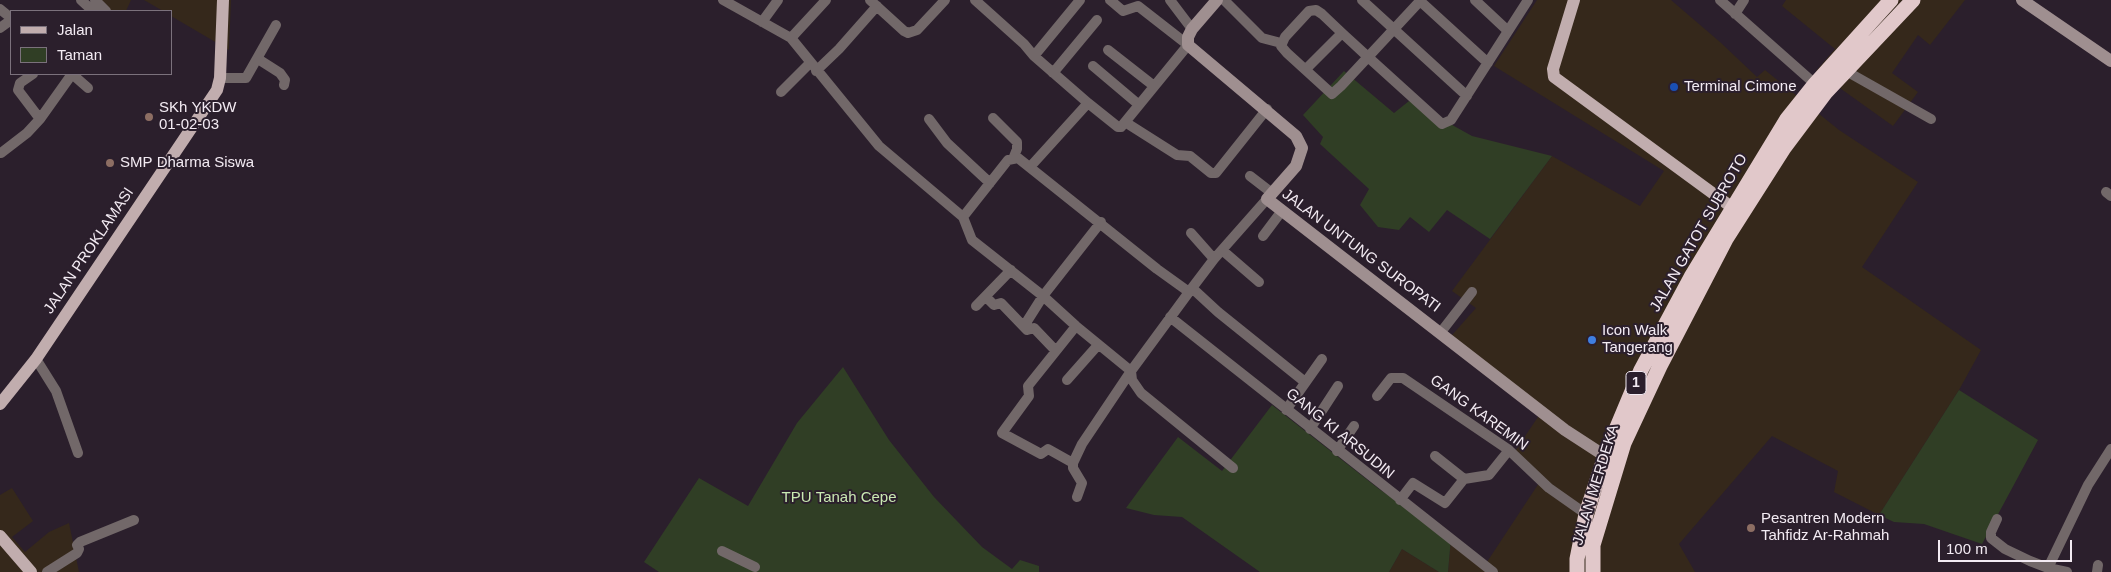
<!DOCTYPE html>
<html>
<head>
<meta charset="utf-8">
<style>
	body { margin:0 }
	#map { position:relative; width:2111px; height:572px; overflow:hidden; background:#2b1f2c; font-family:Helvetica,sans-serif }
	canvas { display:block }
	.legend { position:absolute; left:10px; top:10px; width:162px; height:65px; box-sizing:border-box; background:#2b1f2c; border:1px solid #7b717c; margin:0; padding:6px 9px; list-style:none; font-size:15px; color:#f3ebf3 }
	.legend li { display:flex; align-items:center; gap:10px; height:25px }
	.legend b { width:25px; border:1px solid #7b717c }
	.scale { position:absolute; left:1938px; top:540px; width:134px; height:22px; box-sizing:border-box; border:2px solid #f3ebf3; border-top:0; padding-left:6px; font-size:15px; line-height:18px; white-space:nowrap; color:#f3ebf3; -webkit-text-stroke:4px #2b1f2c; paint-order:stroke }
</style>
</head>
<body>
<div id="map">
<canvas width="2111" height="572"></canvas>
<ul class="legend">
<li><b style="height:6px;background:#c1adae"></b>Jalan</li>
<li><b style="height:14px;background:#303e25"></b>Taman</li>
</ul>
<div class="scale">100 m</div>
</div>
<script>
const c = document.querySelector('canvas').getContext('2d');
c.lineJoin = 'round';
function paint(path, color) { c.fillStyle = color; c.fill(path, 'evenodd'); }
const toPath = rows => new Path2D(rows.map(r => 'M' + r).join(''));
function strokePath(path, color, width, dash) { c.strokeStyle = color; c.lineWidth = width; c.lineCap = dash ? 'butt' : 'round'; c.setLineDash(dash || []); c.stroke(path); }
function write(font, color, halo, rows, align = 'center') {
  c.font = font + ' Helvetica,sans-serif'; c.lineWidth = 4; c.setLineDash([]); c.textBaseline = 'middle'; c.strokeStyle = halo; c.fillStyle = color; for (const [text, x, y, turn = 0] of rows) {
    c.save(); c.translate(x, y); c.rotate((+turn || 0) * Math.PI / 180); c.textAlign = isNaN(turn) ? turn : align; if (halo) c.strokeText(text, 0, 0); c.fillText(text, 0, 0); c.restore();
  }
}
paint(toPath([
	[100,0,131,0,126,11,109,11],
	[144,0,231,0,229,50,171,16,171,11,163,11],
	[1537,0,1671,0,1720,42,1757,77,1765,70,1839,130,1918,182,1862,267,1981,350,1959,390,1879,515,1834,492,1838,471,1772,436,1679,544,1695,572,1448,572,1451,538,1485,565,1539,483,1513,454,1542,411,1445,343,1476,308,1452,291,1552,156,1640,206,1664,171,1494,66],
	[1786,0,1965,0,1930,45,1918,35,1892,73,1918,92,1893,126,1816,71,1835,49,1782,6],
	[12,488,33,521,12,537,25,552,49,532,69,523,79,572,0,572,0,495],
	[1402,549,1439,572,1389,572]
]), '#35281b');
paint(toPath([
	[1344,71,1394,113,1409,101,1472,136,1552,156,1490,239,1447,210,1429,232,1410,217,1399,230,1378,227,1360,205,1369,189,1320,144,1323,137,1303,115],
	[843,367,889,440,934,497,982,547,1012,569,1020,560,1039,566,1039,572,659,572,644,562,699,478,748,506,797,423],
	[1959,390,2038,440,1982,544,1924,524,1894,522,1879,515],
	[1272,405,1379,489,1451,538,1448,572,1439,572,1402,549,1389,572,1260,572,1182,517,1154,515,1126,508,1178,437,1222,471]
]), '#303e25');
strokePath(toPath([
	[81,0,93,11],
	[95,0,106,11],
	[723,0,791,38,879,146,963,217,972,240,1043,296,1076,326,1131,371],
	[870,0,904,31,908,33,917,30,945,0],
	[975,0,1024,44,1034,56,1088,103],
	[1170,0,1192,29],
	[1224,0,1262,38,1281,43],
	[1362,0,1467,96],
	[1419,0,1488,63],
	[1475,0,1508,31],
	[1720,0,1815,84],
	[1420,1,1368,57,1341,86,1332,94,1287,53,1281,46,1285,37,1309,11,1316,10,1322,14,1342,33,1368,57,1442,124,1451,120,1528,0],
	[0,9,11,18],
	[1735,14,1744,0],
	[762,22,778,0],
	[0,28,11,20],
	[791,38,826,0],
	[1108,50,1154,86],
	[1034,56,1080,0],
	[258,59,280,73,285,80,284,85],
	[1093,66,1138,104],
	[1306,69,1342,33],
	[816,71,839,49,877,6],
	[1846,71,1931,119],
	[1053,73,1097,20],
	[33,74,20,83,18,90,40,119],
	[72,74,88,88],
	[220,78,246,78,276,25],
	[781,92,810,63],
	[993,118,1017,142,1017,149,1013,159],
	[929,119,947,143,990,183],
	[1125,122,1177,155,1190,156,1211,173,1216,173,1267,109],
	[1,153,27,133,40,119,72,74],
	[1030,167,1088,103,1118,127,1121,127,1188,45,1138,6,1123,11,1110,0],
	[1250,176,1272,193],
	[2106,192,2111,196],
	[963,217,1008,160,1018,158,1157,269,1189,292],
	[1191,233,1214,259],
	[1263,236,1281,212],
	[1222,250,1259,282],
	[1192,288,1218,312,1305,382],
	[986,297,994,305,1001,303,1027,330,1034,328,1056,351],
	[976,306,1011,270],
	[1170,317,1493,572],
	[1024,326,1043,296,1101,222],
	[1441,332,1472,292],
	[36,359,56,391,78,453],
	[1131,371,1132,380,1141,393,1233,468],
	[1067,380,1098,345],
	[1377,396,1391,378,1403,378,1509,450,1549,488,1586,514],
	[1286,410,1322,359],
	[1310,429,1338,386],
	[1337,451,1354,426],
	[1435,456,1464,479],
	[1073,463,1048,449,1041,454,1002,433,1029,396,1028,386,1076,326],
	[1077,497,1082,483,1073,468,1073,463,1082,444,1131,371,1192,288,1214,259,1267,199],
	[1400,500,1413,483,1445,503,1464,479,1489,475,1509,450],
	[1997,519,1991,532,1991,538,2005,549,2030,561,2048,568,2067,572],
	[722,551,755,567],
	[2048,568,2088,485,2111,449],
	[47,572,77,553,79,549,77,545,80,542,134,520],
	[2097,572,2098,565]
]), '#726869', 10);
strokePath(toPath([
	[1217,0,1192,29,1188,37,1188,45,1296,136,1302,148,1296,166,1267,199,1565,430,1605,456],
	[2022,0,2111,61]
]), '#9f8f90', 12);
strokePath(toPath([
	[1574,0,1553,69,1554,77,1741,214],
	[0,404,36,359,217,90,220,78,223,0],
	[0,536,31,572]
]), '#c1adae', 12);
strokePath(toPath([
	[1577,572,1577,559,1586,514,1605,456,1641,370,1691,277,1787,119,1815,84,1891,0],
	[1593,572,1593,545,1624,443,1660,366,1726,239,1784,148,1826,92,1913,0]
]), '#e1c8ca', 15);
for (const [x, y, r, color] of [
	[1674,87,5,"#1a4fb4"],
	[149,117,5,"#8d6e63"],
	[110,163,5,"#8d6e63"],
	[1592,340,5,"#3f7fe0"],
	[1751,528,5,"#8d6e63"]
]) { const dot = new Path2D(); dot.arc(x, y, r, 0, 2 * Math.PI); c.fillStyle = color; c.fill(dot); strokePath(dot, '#2b1f2c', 2); }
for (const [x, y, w] of [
	[1636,383,20]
]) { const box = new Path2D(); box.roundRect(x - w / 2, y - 11.5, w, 23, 4); c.fillStyle = '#2b1f2c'; c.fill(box); strokePath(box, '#f3ebf3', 1); }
write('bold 14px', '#f3ebf3', null, [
	["1",1636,383]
]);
write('15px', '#f3ebf3', '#2b1f2c', [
	["Terminal Cimone",1684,87],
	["SKh YKDW",159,108],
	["01-02-03",159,125],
	["SMP Dharma Siswa",120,163],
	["Icon Walk",1602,331],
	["Tangerang",1602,348],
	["Pesantren Modern",1761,519],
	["Tahfidz Ar-Rahmah",1761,536]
], 'left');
write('15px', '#f3ebf3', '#2b1f2c', [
	["JALAN GATOT SUBROTO",1699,233,-60],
	["JALAN PROKLAMASI",89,251,-56],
	["JALAN UNTUNG SUROPATI",1361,251,37],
	["GANG KAREMIN",1479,413,36],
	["GANG KI ARSUDIN",1340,434,39],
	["JALAN MERDEKA",1596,485,-73]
]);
write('15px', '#c9e8b2', '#2b1f2c', [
	["TPU Tanah Cepe",839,498]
]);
</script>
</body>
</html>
